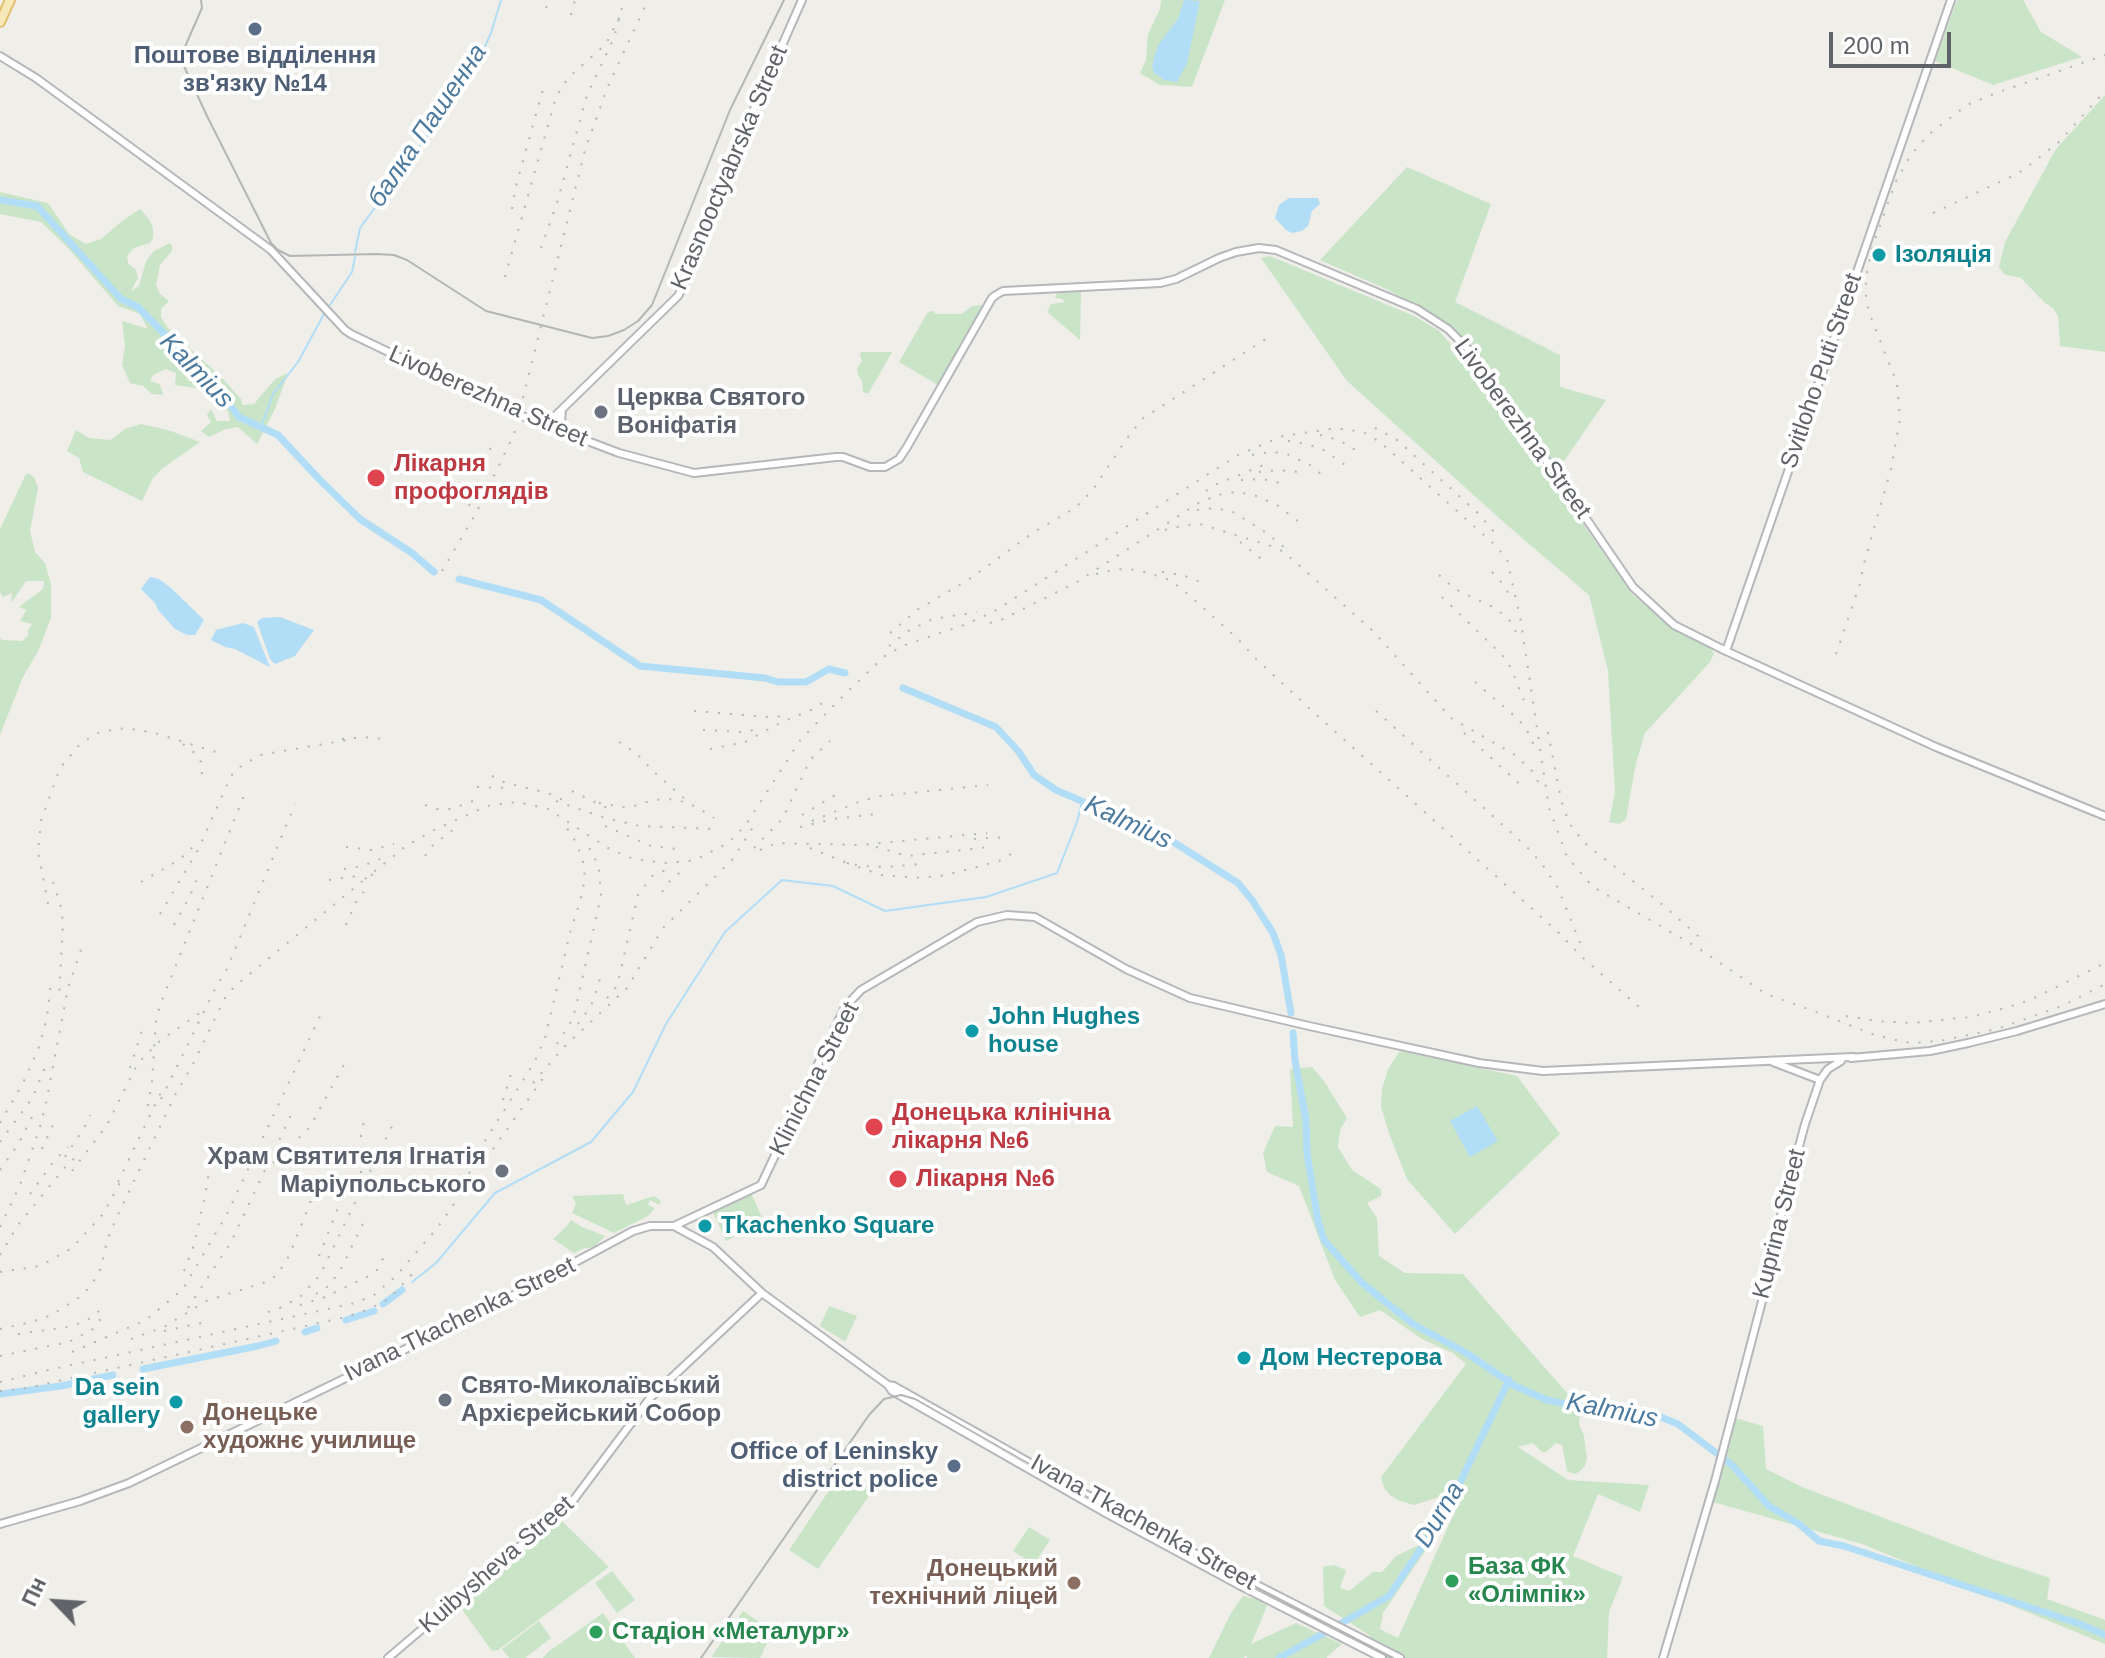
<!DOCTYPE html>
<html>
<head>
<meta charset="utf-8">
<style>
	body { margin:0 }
	#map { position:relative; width:2105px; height:1658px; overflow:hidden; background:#f0eee9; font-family:Arial,sans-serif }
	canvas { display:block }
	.north { position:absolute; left:16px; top:1562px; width:80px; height:80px; -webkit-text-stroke:6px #fff; paint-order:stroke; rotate:295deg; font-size:22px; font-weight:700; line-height:32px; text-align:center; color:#606367 }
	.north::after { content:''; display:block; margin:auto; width:28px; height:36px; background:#606367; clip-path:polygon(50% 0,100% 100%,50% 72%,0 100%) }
	.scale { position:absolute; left:1829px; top:32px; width:122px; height:36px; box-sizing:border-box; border:4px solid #606367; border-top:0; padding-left:10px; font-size:24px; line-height:28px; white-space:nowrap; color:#606367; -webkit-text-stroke:6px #fff; paint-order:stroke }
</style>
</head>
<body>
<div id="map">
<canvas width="2105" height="1658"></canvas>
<div class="north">Пн</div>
<div class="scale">200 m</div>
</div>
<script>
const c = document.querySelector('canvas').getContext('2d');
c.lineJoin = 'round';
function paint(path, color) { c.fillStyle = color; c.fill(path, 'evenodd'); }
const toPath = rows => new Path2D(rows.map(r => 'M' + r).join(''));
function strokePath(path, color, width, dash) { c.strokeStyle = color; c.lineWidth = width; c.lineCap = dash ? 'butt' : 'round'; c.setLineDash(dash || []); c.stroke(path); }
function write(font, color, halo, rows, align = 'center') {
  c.font = font + ' Arial,sans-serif'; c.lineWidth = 8; c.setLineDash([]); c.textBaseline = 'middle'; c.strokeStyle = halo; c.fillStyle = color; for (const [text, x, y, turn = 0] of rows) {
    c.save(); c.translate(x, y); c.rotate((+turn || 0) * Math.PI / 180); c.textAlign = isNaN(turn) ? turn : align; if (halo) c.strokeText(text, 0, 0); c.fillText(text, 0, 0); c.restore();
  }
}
paint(toPath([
	[1161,0,1225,0,1192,87,1160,85,1140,73,1146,60,1148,34,1160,9],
	[1957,0,2023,0,2041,32,2082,57,1993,85,1935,61],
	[2105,95,2105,352,2060,346,2058,316,2053,308,2045,303,2021,278,2004,274,1999,267,2005,242,2056,149],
	[1407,167,1491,204,1455,302,1560,355,1560,387,1606,400,1558,470,1498,383,1447,323,1386,289,1320,260],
	[0,192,48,203,69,234,86,244,101,239,122,221,140,209,149,219,153,228,153,238,150,243,134,248,127,256,128,263,136,270,138,278,131,291,139,286,146,261,154,251,170,243,172,246,172,251,160,265,156,285,160,294,169,301,161,309,161,317,168,328,223,379,241,399,242,405,254,404,275,379,288,373,275,409,257,444,238,427,226,429,209,437,201,431,211,422,207,415,211,409,217,421,230,421,228,411,216,405,215,392,206,383,196,388,175,385,176,373,166,369,153,375,150,381,160,384,163,395,152,394,143,386,130,383,122,365,125,346,122,321,148,329,140,314,118,306,70,250,41,222,0,214],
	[1270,256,1414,316,1438,330,1468,363,1526,442,1633,595,1679,633,1711,648,1714,654,1710,662,1645,733,1636,763,1626,819,1619,824,1609,822,1615,792,1608,671,1589,595,1508,526,1347,381,1261,258],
	[1061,292,1081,292,1080,340,1047,312,1051,304,1064,302,1063,299,1055,298,1056,294],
	[984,305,938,385,899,362,928,312,934,311,935,314,962,314,972,306],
	[861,352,892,352,868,394,863,392,862,381,858,375,857,368,862,361,860,355],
	[141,424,171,431,200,442,163,468,153,478,142,501,83,472,79,458,67,451,76,430,89,438,111,440,125,429],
	[26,474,29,474,34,477,38,488,30,531,35,552,45,563,51,584,51,618,38,651,22,679,0,735,0,638,2,640,22,641,28,636,28,630,32,624,20,621,26,610,19,607,43,589,44,581,26,581,11,603,12,593,3,597,0,592,0,529],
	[1400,1051,1517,1076,1560,1134,1455,1234,1407,1179,1389,1133,1381,1107,1382,1089,1388,1069],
	[1312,1067,1324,1081,1347,1118,1340,1130,1338,1147,1352,1170,1381,1189,1381,1196,1367,1203,1377,1218,1379,1256,1405,1273,1463,1274,1581,1409,1579,1424,1584,1436,1587,1458,1585,1466,1579,1472,1574,1474,1567,1471,1562,1445,1556,1443,1546,1452,1542,1452,1533,1443,1518,1447,1568,1480,1649,1485,1640,1512,1598,1494,1573,1556,1623,1577,1609,1612,1607,1658,1387,1658,1369,1635,1324,1606,1323,1567,1334,1565,1346,1570,1340,1588,1349,1591,1373,1572,1382,1572,1396,1556,1419,1545,1424,1529,1440,1529,1383,1613,1380,1629,1398,1638,1465,1489,1414,1505,1400,1501,1390,1495,1384,1488,1381,1477,1466,1364,1453,1353,1422,1339,1380,1310,1360,1317,1335,1280,1299,1186,1267,1172,1263,1153,1275,1126,1293,1127,1290,1069],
	[751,1193,764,1222,726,1241,713,1212],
	[623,1194,626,1205,654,1196,661,1201,659,1205,650,1200,648,1205,655,1208,648,1216,614,1233,572,1213,576,1203,572,1196],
	[571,1220,582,1227,605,1236,594,1247,582,1249,574,1253,553,1239,566,1227],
	[829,1306,857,1316,846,1340,844,1341,820,1326],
	[1735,1418,1763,1426,1766,1469,1802,1487,1992,1559,2050,1578,2047,1599,2105,1620,2105,1644,1862,1544,1713,1502],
	[851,1475,873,1490,818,1569,789,1550,834,1483,842,1488],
	[561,1520,609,1567,498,1650,492,1651,458,1604],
	[1029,1527,1050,1540,1034,1564,1013,1551],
	[612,1571,635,1600,617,1613,595,1583],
	[1243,1596,1259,1600,1267,1606,1251,1644,1296,1623,1342,1644,1326,1658,1247,1658,1246,1655,1244,1658,1209,1658,1231,1613],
	[743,1611,775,1633,771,1634,765,1643,767,1644,763,1650,764,1651,760,1658,711,1657],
	[603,1613,635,1658,543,1658,548,1652],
	[539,1621,551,1638,525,1658,509,1658,502,1649]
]), '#cae4c8');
paint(toPath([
	[1184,0,1200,1,1187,63,1177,82,1164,80,1154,73,1152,66,1155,54,1159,44,1178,19],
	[1289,198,1318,198,1320,204,1312,211,1308,226,1302,231,1292,233,1286,230,1275,218,1279,205],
	[150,577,159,579,171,588,204,620,195,635,187,635,175,629,158,610,155,603,141,589],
	[280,617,314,630,295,656,275,664,270,659,257,622,262,618],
	[243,623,254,627,270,667,235,649,225,647,211,640,216,630],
	[1477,1106,1498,1141,1470,1157,1450,1121]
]), '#b2ddf6');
strokePath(toPath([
	[355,252,360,228,447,109,482,53,491,33,501,0],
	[330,305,352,272,355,257],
	[261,427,273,394,298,362,324,314],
	[412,1282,436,1263,495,1193,591,1142,633,1092,666,1024,725,932,782,880,833,886,885,911,986,897,1057,873,1077,822,1082,802]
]), '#b2ddf6', 2);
strokePath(toPath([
	[0,200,37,206,121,299,138,307,218,389,239,417,278,435,320,480,360,519,412,553,434,572],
	[459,579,541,600,640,666,765,678,778,682,806,682,829,669,845,673],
	[903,688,996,727,1019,752,1034,775,1056,790,1167,838,1238,883,1252,900,1273,933,1281,955,1291,1013],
	[1293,1033,1295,1060,1306,1120,1307,1153,1318,1221,1324,1240,1362,1283,1413,1324,1468,1354,1515,1386,1547,1400,1575,1406,1616,1406,1651,1413,1678,1424,1732,1465,1769,1506,1799,1524,1819,1541,1844,1546,2080,1624,2105,1635],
	[383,1304,402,1290],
	[346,1320,374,1311],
	[305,1332,317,1328],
	[143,1369,258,1346,276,1341],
	[0,1394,61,1386,113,1375],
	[1340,1624,1389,1596,1447,1510,1509,1380],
	[1279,1658,1326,1632]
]), '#b2ddf6', 7);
const secondary = toPath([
	[0,56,36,78,271,250,345,330,351,334,522,416,619,453,694,473,836,457,843,457,870,467,885,467,899,459,907,447,992,298,996,295,1003,291,1160,283,1176,279,1219,258,1236,252,1259,248,1276,250,1417,309,1448,329,1466,347,1496,387,1633,587,1674,625,1726,651,1936,747,2105,816],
	[562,410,561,421,564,426,573,434],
	[543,422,554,417,678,296,685,283,750,118,802,0],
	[1726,651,1951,0],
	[1851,1058,1930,1051,1968,1043,2017,1031,2105,1004],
	[1773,1062,1820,1080],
	[674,1226,761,1185,845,1007,861,990,977,922,1007,915,1035,917,1126,969,1190,998,1309,1026,1479,1063,1543,1071,1853,1057],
	[888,1385,894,1386,1153,1532,1400,1658],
	[0,1524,80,1501,129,1483,486,1310,633,1231,650,1226,674,1226,713,1247,762,1293,888,1385,892,1391,1102,1511,1241,1586,1382,1658],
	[388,1658,572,1502,650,1398,762,1293],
	[1663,1658,1715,1481,1766,1286,1784,1202,1805,1124,1820,1080,1828,1069,1841,1061]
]);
const primary = toPath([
	[0,22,10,0]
]);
strokePath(secondary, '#b5b7bb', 10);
strokePath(primary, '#e3bc6e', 12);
strokePath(secondary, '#fff', 6);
strokePath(primary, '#f7e9b7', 8);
strokePath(toPath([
	[201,0,202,8,184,49,183,64,207,116,271,243,278,250,290,256,376,254,394,255,407,260,486,311,592,338,608,336,624,330,638,321,652,305,730,110,784,0],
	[701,1658,869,1415,884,1399,901,1395,915,1399,1140,1527,1393,1658]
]), '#b4b5b5', 2);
strokePath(toPath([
	[546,8,549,0],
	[571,15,575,0],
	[512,209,516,186,545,82],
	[1933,213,2019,173,2058,143,2105,91],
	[541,248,557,203,587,95,614,38,624,0],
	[505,277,556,97,568,78,606,44,620,16],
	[1375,428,1397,440,1478,513,1500,539],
	[1320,435,1339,440,1360,453],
	[1288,441,1306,444,1322,449,1348,467],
	[1252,455,1270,452,1285,453,1310,465,1326,478],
	[1259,472,1277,470,1300,472],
	[1241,480,1263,479,1288,485],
	[1206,491,1217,484,1266,464],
	[469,506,492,444],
	[1197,510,1216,508,1233,512,1265,532,1285,548],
	[1165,530,1186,525,1200,524,1271,546,1284,552,1373,631,1451,718,1515,755,1532,771,1541,787],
	[1240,542,1264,561],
	[442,571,476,513,514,434,585,150,608,86,648,0],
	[1162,572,1183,575,1205,584],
	[1492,572,1502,583,1512,599],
	[1096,574,1118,569,1139,570,1167,579,1181,588,1238,639,1255,658,1309,708,1559,933,1582,957,1639,1007],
	[1439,575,1455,589,1497,609,1510,621,1518,636],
	[1442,597,1503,656,1511,668,1527,708],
	[990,623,1003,619,1077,582,1200,502,1222,494,1237,492,1254,495,1277,505,1299,522],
	[890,633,917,610,971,578,1034,532,1075,508,1092,491,1128,437,1142,419,1272,335],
	[889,646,908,631,933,619,977,612],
	[1836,654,1860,584,1863,567,1891,469,1900,419,1897,383,1873,323,1866,302,1866,278,1872,248,1896,181,1911,155,1928,135,1967,105,1999,92,2105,55],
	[1475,682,1519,720,1530,735,1535,749],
	[694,711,769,717,789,716],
	[1376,711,1526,846,1542,864,1558,888,1583,950],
	[703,730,743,732,759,729],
	[1548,732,1561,800,1568,820,1573,829,1587,845,1657,900,1706,943],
	[1464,733,1525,789],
	[342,739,364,737,382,739],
	[619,742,637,754,654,772,685,799],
	[183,744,197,755,201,762,202,776],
	[710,749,745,742,782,722,816,708,827,699],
	[492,776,506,783,548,793,567,802],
	[477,787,509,788],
	[572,791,609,809],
	[556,801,605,818,640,826,716,829],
	[599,803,628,808,653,800,675,799,697,807,714,818],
	[425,805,437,809,451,809,473,801],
	[802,815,835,795],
	[812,821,861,801,880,796,988,785],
	[605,826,651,846,677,849],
	[800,827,833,819,876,814],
	[974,839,1006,837],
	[346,847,372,850,394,844],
	[876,847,907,856,990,847],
	[754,848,783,818,810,760,830,741],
	[810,848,847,863,861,866,888,867,919,864],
	[760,850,777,843,860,845,987,833],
	[425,856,432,846,454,829],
	[847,863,881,875,921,878,946,875,999,861,1018,850],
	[344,869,363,866,380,859],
	[365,879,406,846,432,831,487,806,518,802,548,809,608,848,633,859,664,863,689,861,701,857,728,843,745,826,801,739,845,694,886,655,905,645,964,625,993,612,1238,455,1283,436,1330,429,1346,429,1365,433,1380,442,1495,545,1507,559,1521,622,1549,808,1567,857,1593,887,1695,946,1766,994,1811,1010,1872,1034,1904,1042,1916,1043,1944,1040,1997,1029,2062,1006,2105,984],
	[329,880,358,876],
	[53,882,61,907,63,923,59,997],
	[141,882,179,860,195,845],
	[662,892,672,878,687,868],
	[48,904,38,851,41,821,60,768,81,743,100,732,125,728,155,733,216,752],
	[160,914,198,850,231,776,240,767,260,755,353,739],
	[174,925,190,896,198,876],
	[346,925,356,902,368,886],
	[607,998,614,991,618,982,638,895,652,876,673,867],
	[1846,1016,1876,1021,1912,1023,1971,1017,2009,1007,2032,999,2105,963],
	[578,1024,591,1006,602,973],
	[557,1044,572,1020,576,1007,601,896,599,870,593,853,583,840],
	[130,1068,143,1027],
	[533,1083,564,1047,627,988,663,928,733,859,753,827],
	[161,1099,216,987,227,969,295,804],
	[503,1100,512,1071],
	[148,1106,152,1082,156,1021,160,1005,245,793],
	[0,1123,23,1083,38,1050,47,1018,51,982],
	[0,1142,33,1097,45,1067],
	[42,1149,56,1118],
	[65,1157,84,1128,90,1115],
	[486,1159,544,1077],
	[273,1163,310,1127,346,1061],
	[0,1170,19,1143,36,1109],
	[72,1171,107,1125,138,1063,161,1040,204,1010],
	[118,1182,163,1088],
	[361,1185,361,1136,365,1115],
	[30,1194,54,1161,68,1147],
	[0,1227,20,1185,40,1127,46,1103,68,988,83,944],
	[0,1255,18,1225,66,1166,76,1157],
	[319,1256,351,1175],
	[184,1271,194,1245,206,1191,210,1165],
	[0,1272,40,1266,72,1248,103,1214,124,1175],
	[316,1294,327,1287,339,1273,367,1215],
	[300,1305,325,1297,371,1275,377,1270,386,1253],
	[188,1308,231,1242,291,1115],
	[268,1312,282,1307,301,1296,320,1275,392,1126],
	[0,1329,31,1322,49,1316,76,1300,91,1286,101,1268,107,1241,115,1221,175,1095,193,1064,225,998,234,987,365,879,375,873],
	[164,1331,211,1321],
	[18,1334,68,1327,86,1321,99,1311],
	[131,1339,164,1327,206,1301,266,1282,277,1275,289,1256,314,1193],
	[72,1352,146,1320,183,1289,227,1214,322,1012],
	[0,1356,69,1342,93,1329,106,1312],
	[0,1382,44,1371,355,1303,374,1295,396,1276,438,1227,456,1201,483,1144,534,1063,545,1038,571,929,580,902,585,878,583,862,578,847,571,833,561,822],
	[0,1391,27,1388,346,1317,369,1309,389,1299,413,1273]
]), '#b4b5b5', 2, [2, 10]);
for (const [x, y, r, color] of [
	[255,29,8,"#5c6f8a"],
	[1879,255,8,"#0f9aa8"],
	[601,412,8,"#6b7280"],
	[376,478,10,"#e0444e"],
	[972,1031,8,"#0f9aa8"],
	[874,1127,10,"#e0444e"],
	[502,1171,8,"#6b7280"],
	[898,1179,10,"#e0444e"],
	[705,1226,8,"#0f9aa8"],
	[1244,1358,8,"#0f9aa8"],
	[445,1400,8,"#6b7280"],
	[176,1402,8,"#0f9aa8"],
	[187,1427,8,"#8d6e63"],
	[954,1466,8,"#5c6f8a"],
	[1452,1581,8,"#2e9e5b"],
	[1074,1583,8,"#8d6e63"],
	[596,1632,8,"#2e9e5b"]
]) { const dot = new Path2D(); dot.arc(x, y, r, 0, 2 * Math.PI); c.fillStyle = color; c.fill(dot); strokePath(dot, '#fff', 3); }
write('bold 24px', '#4e5e75', '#fff', [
	["Поштове відділення",255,56],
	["зв'язку №14",255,84],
	["Office of Leninsky",938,1452,"right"],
	["district police",938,1480,"right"]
]);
write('24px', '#606367', '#fff', [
	["Krasnooctyabrska Street",730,168,-67],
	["Svitloho Puti Street",1822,371,-71],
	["Livoberezhna Street",488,397,24],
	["Livoberezhna Street",1522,429,54],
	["Klinichna Street",815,1079,-63],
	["Kuprina Street",1780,1224,-76],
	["Ivana Tkachenka Street",460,1320,-26],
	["Ivana Tkachenka Street",1143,1523,29],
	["Kuibysheva Street",497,1565,-41]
]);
write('bold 24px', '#0d838f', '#fff', [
	["Ізоляція",1895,255],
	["John Hughes",988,1017],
	["house",988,1045],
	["Tkachenko Square",721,1226],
	["Дом Нестерова",1260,1358],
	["Da sein",160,1388,"right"],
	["gallery",160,1416,"right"]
], 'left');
write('bold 24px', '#5b616d', '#fff', [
	["Церква Святого",617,398],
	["Воніфатія",617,426],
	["Храм Святителя Ігнатія",486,1157,"right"],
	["Маріупольського",486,1185,"right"],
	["Свято-Миколаївський",461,1386],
	["Архієрейський Собор",461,1414]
], 'left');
write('bold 24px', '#be3a42', '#fff', [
	["Лікарня",394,464],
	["профоглядів",394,492],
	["Донецька клінічна",892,1113],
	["лікарня №6",892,1141],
	["Лікарня №6",916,1179]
], 'left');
write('bold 24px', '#785e54', '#fff', [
	["Донецьке",203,1413],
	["художнє училище",203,1441],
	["Донецький",1058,1569,"right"],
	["технічний ліцей",1058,1597,"right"]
], 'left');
write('bold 24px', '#27864d', '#fff', [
	["База ФК",1468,1567],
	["«Олімпік»",1468,1595],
	["Стадіон «Металург»",612,1632]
], 'left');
write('italic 26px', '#4c7a9f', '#fff', [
	["балка Пашенна",428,126,-56],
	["Kalmius",196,371,46],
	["Kalmius",1128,823,25],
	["Kalmius",1612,1411,11],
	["Durna",1440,1515,-59]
]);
</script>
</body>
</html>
